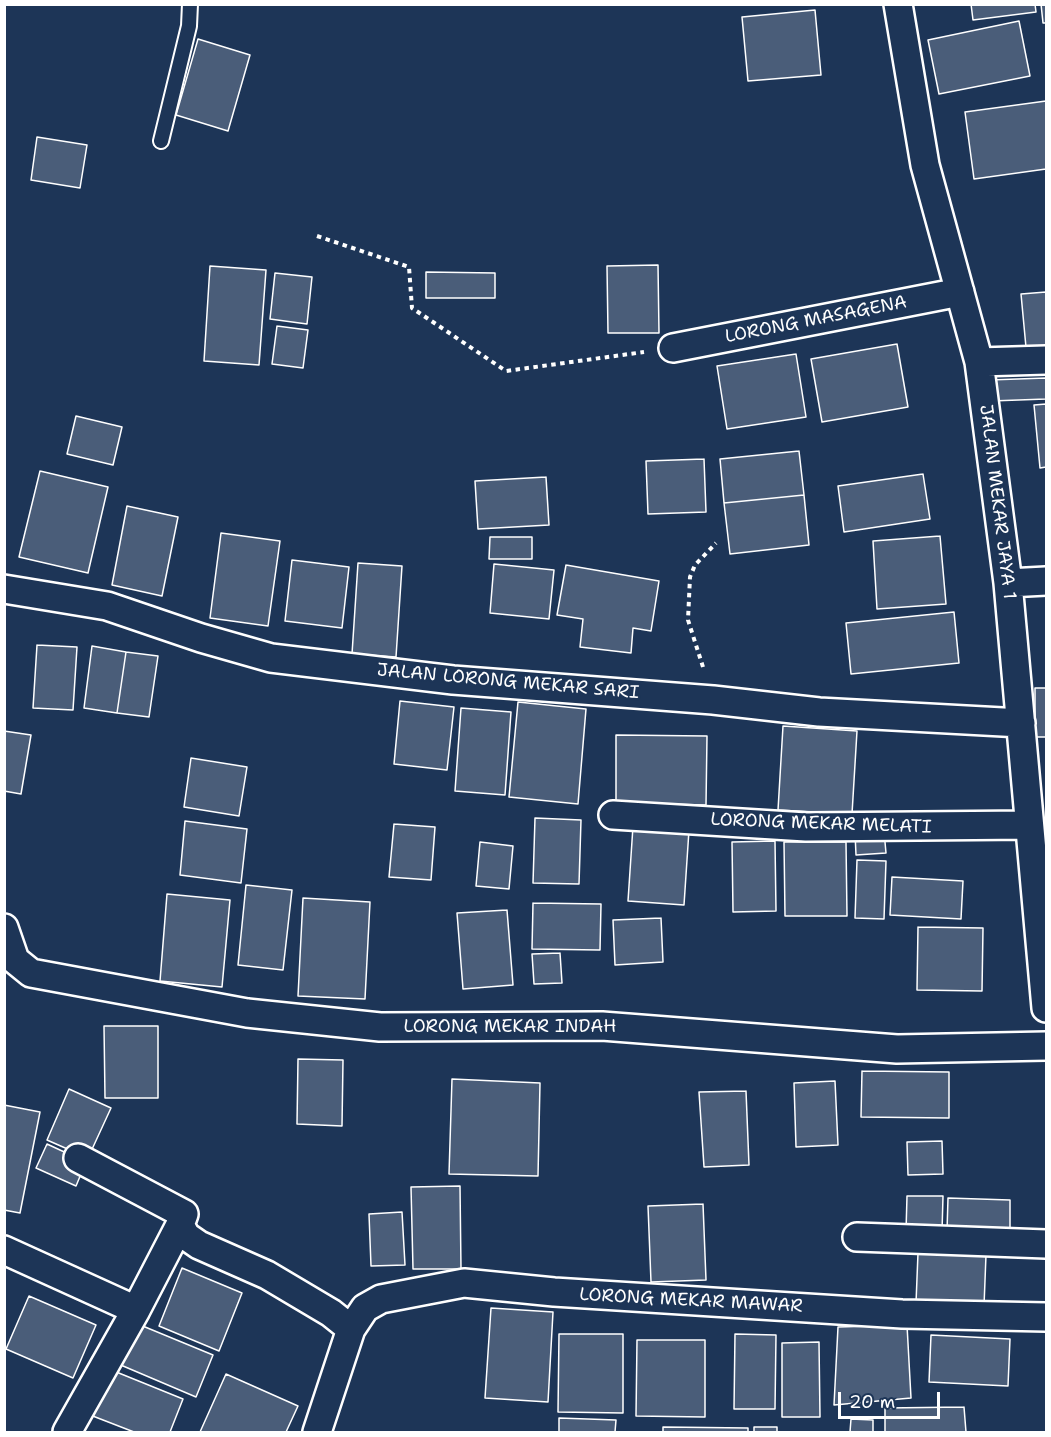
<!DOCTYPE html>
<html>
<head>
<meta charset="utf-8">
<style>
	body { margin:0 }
	#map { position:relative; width:1051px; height:1437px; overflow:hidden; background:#1d3557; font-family:"Shantell Sans",sans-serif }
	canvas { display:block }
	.frame { position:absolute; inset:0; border:6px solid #fff; pointer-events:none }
	.scale { position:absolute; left:838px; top:1392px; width:102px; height:27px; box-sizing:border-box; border:3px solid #fff; border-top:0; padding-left:8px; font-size:18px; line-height:21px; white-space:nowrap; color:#fff; -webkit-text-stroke:4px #1d3557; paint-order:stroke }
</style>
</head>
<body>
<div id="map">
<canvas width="1051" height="1437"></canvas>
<div class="frame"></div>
<div class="scale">20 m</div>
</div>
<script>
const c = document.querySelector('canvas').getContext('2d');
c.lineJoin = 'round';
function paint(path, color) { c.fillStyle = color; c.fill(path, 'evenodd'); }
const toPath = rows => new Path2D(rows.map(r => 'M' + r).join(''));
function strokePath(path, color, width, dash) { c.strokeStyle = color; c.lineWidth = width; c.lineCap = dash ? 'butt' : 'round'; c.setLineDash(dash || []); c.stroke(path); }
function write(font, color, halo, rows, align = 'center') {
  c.font = font + ' "Shantell Sans",sans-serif'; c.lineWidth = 4.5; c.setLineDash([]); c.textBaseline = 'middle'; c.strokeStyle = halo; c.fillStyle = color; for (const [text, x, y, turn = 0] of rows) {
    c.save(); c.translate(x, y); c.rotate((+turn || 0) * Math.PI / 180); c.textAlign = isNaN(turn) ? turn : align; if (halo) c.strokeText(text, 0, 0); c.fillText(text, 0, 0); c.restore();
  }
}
const building = toPath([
	[971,4,1035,4,1036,12,973,20,971,4],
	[1041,4,1046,4,1046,23,1043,23,1041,4],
	[815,10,821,75,748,81,742,17,815,10],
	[1019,21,1030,76,939,94,928,40,1019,21],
	[198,39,250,55,228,131,176,115,198,39],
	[1046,101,1046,169,974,179,965,112,1046,101],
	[37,137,87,145,80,188,31,180,37,137],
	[658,265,659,333,608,333,607,266,658,265],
	[210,266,266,270,259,365,204,361,210,266],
	[426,272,495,273,495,298,426,298,426,272],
	[275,273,312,277,307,324,270,319,275,273],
	[1046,292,1046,357,1027,358,1021,294,1046,292],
	[277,326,308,330,303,368,272,364,277,326],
	[897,344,908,407,822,422,811,359,897,344],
	[796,354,806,417,727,429,717,366,796,354],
	[1046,378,1046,399,991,401,989,380,1046,378],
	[1046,404,1046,467,1040,468,1034,405,1046,404],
	[76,416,122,427,113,465,67,454,76,416],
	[799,451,804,495,724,503,720,459,799,451],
	[704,459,706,512,648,514,646,461,704,459],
	[40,471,108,487,88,573,19,557,40,471],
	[923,474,930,519,844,532,838,486,923,474],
	[546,477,549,525,478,529,475,481,546,477],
	[804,495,809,545,730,554,724,503,804,495],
	[127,506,178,517,162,596,112,585,127,506],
	[221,533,280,541,268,626,210,618,221,533],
	[940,536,946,604,877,609,873,541,940,536],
	[490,537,532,537,532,559,489,559,490,537],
	[292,560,349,567,342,628,285,621,292,560],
	[358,563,402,566,396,657,352,654,358,563],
	[494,564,554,570,549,619,490,613,494,564],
	[566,565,659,581,651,631,633,628,631,653,580,647,583,619,557,615,566,565],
	[954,612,959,663,851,674,846,623,954,612],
	[37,645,77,647,73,710,33,708,37,645],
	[92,646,126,652,117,713,84,708,92,646],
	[126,652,158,656,149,717,117,713,126,652],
	[1035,688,1046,688,1046,737,1035,737,1035,688],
	[400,701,454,707,447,770,394,764,400,701],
	[518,702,586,709,578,804,509,797,518,702],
	[461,708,511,712,505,795,455,791,461,708],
	[783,726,857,731,852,814,778,810,783,726],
	[4,731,31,735,21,794,4,791,4,731],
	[616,735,707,736,706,805,616,803,616,735],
	[191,758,247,767,239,816,184,807,191,758],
	[535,818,581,820,579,884,533,883,535,818],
	[185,821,247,829,241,883,180,875,185,821],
	[394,824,435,827,431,880,389,877,394,824],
	[633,826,689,830,684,905,628,901,633,826],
	[884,831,886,853,856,855,855,833,884,831],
	[775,841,776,911,733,912,732,842,775,841],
	[480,842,513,846,509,889,476,886,480,842],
	[784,842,846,842,847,916,785,916,784,842],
	[857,860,886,861,884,919,855,918,857,860],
	[892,877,963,881,961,919,890,915,892,877],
	[246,885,292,890,283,970,238,965,246,885],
	[167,894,230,900,222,987,160,981,167,894],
	[303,898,370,902,365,999,298,996,303,898],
	[533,903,601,904,600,950,532,949,533,903],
	[507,910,513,985,463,989,457,913,507,910],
	[661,918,663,962,615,965,613,920,661,918],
	[918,927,983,928,982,991,917,990,918,927],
	[560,953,562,983,534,984,532,954,560,953],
	[104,1026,158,1026,158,1098,105,1098,104,1026],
	[298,1059,343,1060,342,1126,297,1124,298,1059],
	[862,1071,949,1072,949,1118,861,1117,862,1071],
	[452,1079,540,1083,538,1176,449,1174,452,1079],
	[835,1081,838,1145,796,1147,794,1083,835,1081],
	[69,1089,111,1108,88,1158,47,1140,69,1089],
	[746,1091,749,1165,704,1167,699,1092,746,1091],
	[4,1105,40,1112,20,1213,4,1210,4,1105],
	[942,1141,943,1174,908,1175,907,1142,942,1141],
	[47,1144,86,1162,76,1186,36,1168,47,1144],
	[460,1186,461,1269,413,1269,411,1187,460,1186],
	[907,1196,943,1196,942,1232,906,1231,907,1196],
	[948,1198,1010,1200,1010,1233,947,1231,948,1198],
	[703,1204,706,1280,651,1282,648,1206,703,1204],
	[402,1212,405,1265,371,1266,369,1214,402,1212],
	[918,1253,986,1255,984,1306,916,1303,918,1253],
	[182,1268,242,1293,219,1351,159,1326,182,1268],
	[29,1296,96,1325,73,1378,6,1349,29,1296],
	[491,1308,553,1312,548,1402,485,1398,491,1308],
	[133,1322,213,1355,196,1397,116,1363,133,1322],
	[907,1325,911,1398,834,1405,838,1327,907,1325],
	[559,1334,623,1334,623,1413,558,1412,559,1334],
	[735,1334,776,1335,775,1409,734,1409,735,1334],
	[931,1335,1010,1339,1008,1386,929,1382,931,1335],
	[637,1340,705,1340,705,1417,636,1416,637,1340],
	[819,1342,820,1417,782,1417,782,1343,819,1342],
	[104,1367,183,1399,170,1432,134,1432,85,1413,104,1367],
	[226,1374,298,1406,286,1432,200,1432,226,1374],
	[964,1407,966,1432,885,1432,885,1408,964,1407],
	[559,1418,616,1420,615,1432,559,1432,559,1418],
	[851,1419,873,1420,873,1432,850,1432,851,1419],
	[663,1427,748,1428,748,1432,663,1432,663,1427],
	[754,1427,777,1427,777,1432,754,1432,754,1427]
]);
paint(building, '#4a5d79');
strokePath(building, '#fff', 1.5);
const service = toPath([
	[161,141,189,26,190,4]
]);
const minor = toPath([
	[898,4,925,165,979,362,1008,583,1046,1008],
	[673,348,960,292],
	[979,362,1046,360],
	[1008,583,1046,581],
	[4,589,107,606,201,638,271,658,453,680,713,700,819,712,1021,723],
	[613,815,806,827,1029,825],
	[4,928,15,960,31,973,247,1013,380,1027,602,1026,897,1049,1046,1046],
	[78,1158,184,1214,180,1225,186,1236,199,1245,267,1275,331,1313,351,1329,317,1432],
	[857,1237,1046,1244],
	[4,1250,136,1310],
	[351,1329,365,1308,381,1299,464,1283,554,1292,902,1314,1046,1317],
	[67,1432,136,1310,180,1225]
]);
strokePath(service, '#fff', 18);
strokePath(minor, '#fff', 32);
strokePath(toPath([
	[317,236,409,267,412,308,506,371,644,352],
	[703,667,688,620,690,577,695,565,716,543]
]), '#fff', 4, [4.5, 4.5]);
strokePath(service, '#1d3557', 14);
strokePath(minor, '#1d3557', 27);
write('18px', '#fff', '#1d3557', [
	["LORONG MASAGENA",816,320,-11],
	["JALAN MEKAR JAYA 1",997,502,83],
	["JALAN LORONG MEKAR SARI",508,682,5],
	["LORONG MEKAR MELATI",821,824,2],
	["LORONG MEKAR INDAH",510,1027],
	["LORONG MEKAR MAWAR",691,1301,3]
]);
</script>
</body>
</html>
